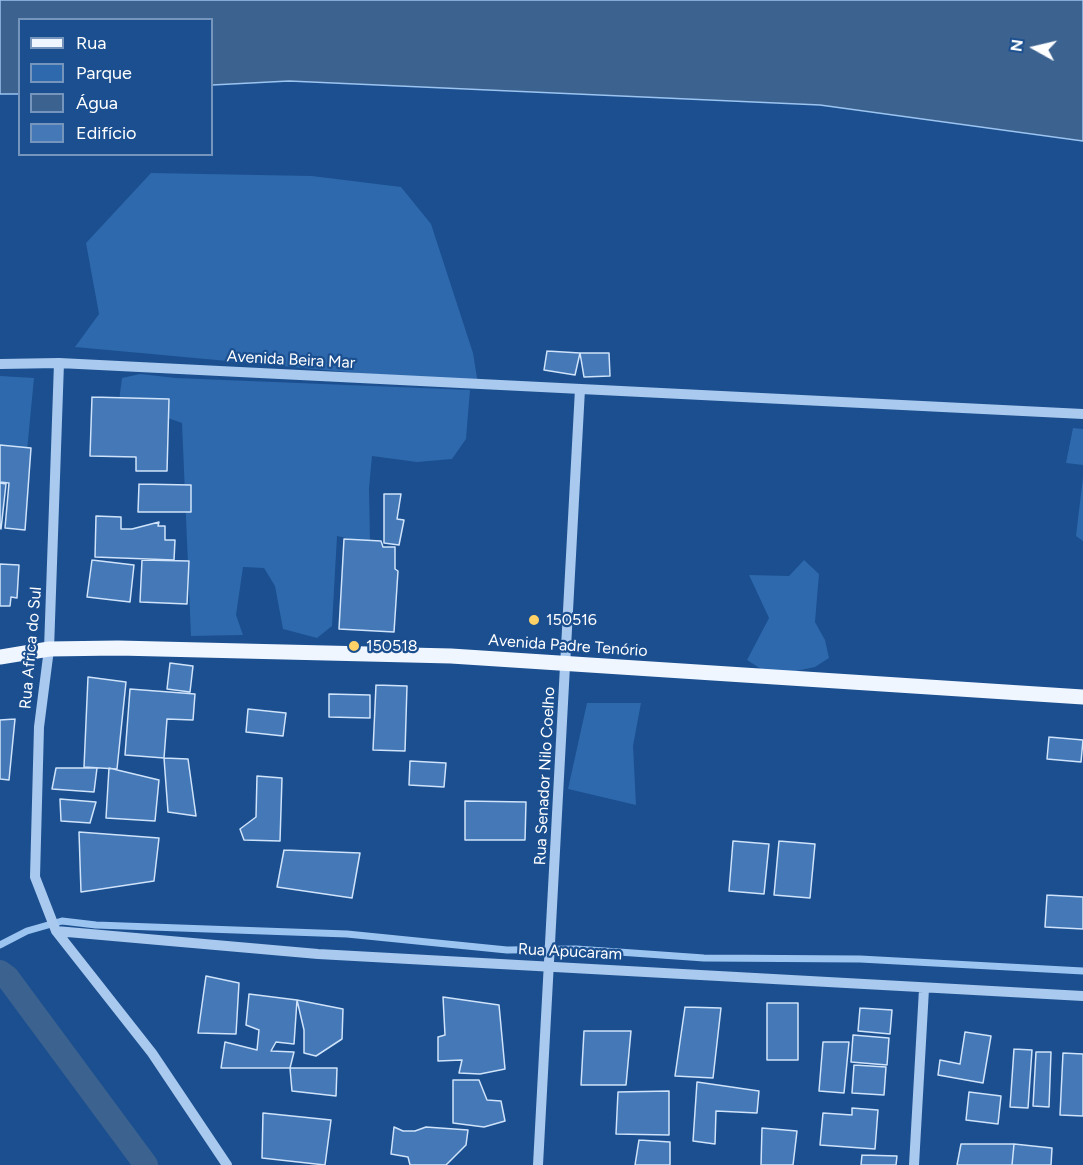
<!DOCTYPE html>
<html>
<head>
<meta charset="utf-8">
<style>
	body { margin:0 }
	#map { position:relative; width:1083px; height:1165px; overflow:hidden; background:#1b4f8f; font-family:Figtree,sans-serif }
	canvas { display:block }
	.legend { position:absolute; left:18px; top:18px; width:195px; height:138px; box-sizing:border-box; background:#1b4f8f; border:2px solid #7695bc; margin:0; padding:8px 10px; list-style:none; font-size:18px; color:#fff }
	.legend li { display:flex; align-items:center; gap:12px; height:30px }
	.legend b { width:30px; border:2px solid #7695bc }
	.north { position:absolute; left:1005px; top:18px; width:60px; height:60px; -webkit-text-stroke:4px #1b4f8f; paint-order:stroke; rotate:278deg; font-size:16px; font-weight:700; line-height:24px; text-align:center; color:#fff }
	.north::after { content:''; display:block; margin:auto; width:21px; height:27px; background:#fff; clip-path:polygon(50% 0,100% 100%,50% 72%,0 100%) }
</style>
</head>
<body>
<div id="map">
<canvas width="1083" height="1165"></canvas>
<ul class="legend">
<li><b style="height:8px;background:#f0f6ff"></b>Rua</li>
<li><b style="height:16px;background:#2e69ad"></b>Parque</li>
<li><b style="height:16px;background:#3c6290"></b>Água</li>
<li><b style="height:16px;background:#4478b7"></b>Edifício</li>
</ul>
<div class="north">N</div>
</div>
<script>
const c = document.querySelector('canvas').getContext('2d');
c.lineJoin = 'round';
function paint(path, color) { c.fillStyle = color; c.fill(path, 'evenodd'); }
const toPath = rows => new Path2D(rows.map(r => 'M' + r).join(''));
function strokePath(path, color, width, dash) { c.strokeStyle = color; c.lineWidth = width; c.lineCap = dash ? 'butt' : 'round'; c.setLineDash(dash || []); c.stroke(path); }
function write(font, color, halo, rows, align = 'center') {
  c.font = font + ' Figtree,sans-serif'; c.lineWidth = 4.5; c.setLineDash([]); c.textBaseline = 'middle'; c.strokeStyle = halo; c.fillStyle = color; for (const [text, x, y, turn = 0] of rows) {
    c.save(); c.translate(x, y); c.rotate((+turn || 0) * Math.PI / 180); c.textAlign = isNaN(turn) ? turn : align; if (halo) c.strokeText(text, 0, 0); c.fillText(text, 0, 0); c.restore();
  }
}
paint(toPath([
	[151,173,312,176,401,187,431,224,473,353,478,384,75,347,99,314,86,243],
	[140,374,176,378,470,390,466,439,452,459,417,462,372,456,369,488,370,543,337,536,332,626,317,638,283,629,275,586,264,568,243,567,236,615,243,635,191,636,182,423,119,401,122,378],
	[0,376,34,378,27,451,0,449],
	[1073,428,1083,429,1083,465,1066,463],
	[1083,477,1083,541,1076,536],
	[804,560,819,574,815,622,825,640,829,658,815,667,772,676,747,660,769,618,749,575,789,576],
	[587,703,641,703,633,746,636,805,568,789]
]), '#2e69ad');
const water = toPath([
	[0,0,1083,0,1083,141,820,105,289,81,212,85,212,20,20,20,19,94,0,94,0,0]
]);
paint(water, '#3c6290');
strokePath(water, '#9cc4f0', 1.5);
strokePath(toPath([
	[0,945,27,931,62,921,96,925,347,934,507,950,576,949,704,958,860,959,1083,971]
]), '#9cc4f0', 7);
strokePath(toPath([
	[0,972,7,977,146,1165]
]), '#3c6290', 24);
const building = toPath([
	[547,351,580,353,575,375,544,370,547,351],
	[580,353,609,353,610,376,584,377,580,353],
	[92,397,169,399,167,471,136,471,136,457,90,456,92,397],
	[0,445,31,448,25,530,5,528,9,483,0,482,0,445],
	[0,483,6,484,1,529,0,528,0,483],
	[139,484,191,485,191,512,138,512,139,484],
	[384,494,401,494,397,519,404,520,399,545,384,543,384,494],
	[96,516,121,517,121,529,132,529,159,522,158,526,165,526,165,540,175,540,174,560,95,557,96,516],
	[344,539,381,541,383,547,395,547,395,569,398,571,394,632,339,629,344,539],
	[92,560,134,565,130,602,87,597,92,560],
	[142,560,189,561,187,604,140,602,142,560],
	[0,564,19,565,17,598,11,597,10,606,0,606,0,564],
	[170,663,193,666,190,692,167,689,170,663],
	[88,677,126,682,117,769,84,767,88,677],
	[376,685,407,686,405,751,373,750,376,685],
	[130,689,195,694,193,720,167,719,164,758,125,755,130,689],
	[329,694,370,695,370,718,329,717,329,694],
	[248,709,286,713,283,736,246,732,248,709],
	[15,719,9,780,0,779,0,720,15,719],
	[1049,737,1083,740,1081,762,1047,759,1049,737],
	[164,758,188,759,196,816,168,812,164,758],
	[410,761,446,763,444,787,409,785,410,761],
	[56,768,97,768,94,792,52,789,56,768],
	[109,768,159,780,155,821,106,818,109,768],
	[257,776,282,778,280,841,244,840,240,829,256,817,257,776],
	[60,799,96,802,90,823,61,821,60,799],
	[465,801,526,802,525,840,465,840,465,801],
	[79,832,159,838,154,881,81,892,79,832],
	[733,841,769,844,764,894,729,891,733,841],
	[779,841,815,844,810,898,774,895,779,841],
	[284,850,360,853,352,898,277,887,284,850],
	[1047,895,1083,897,1083,929,1045,927,1047,895],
	[206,976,239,983,236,1034,198,1033,206,976],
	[249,994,297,1000,294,1044,276,1042,271,1051,294,1052,290,1068,221,1068,225,1042,257,1050,259,1030,246,1025,249,994],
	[443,997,499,1005,505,1069,480,1074,459,1073,462,1060,438,1061,438,1037,445,1035,443,997],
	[297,1000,343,1009,342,1039,316,1056,304,1053,304,1030,297,1000],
	[767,1003,798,1003,798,1060,767,1060,767,1003],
	[685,1007,721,1008,713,1078,675,1076,685,1007],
	[860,1008,892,1010,890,1034,858,1031,860,1008],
	[584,1031,631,1031,626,1085,581,1085,584,1031],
	[965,1032,991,1036,983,1083,938,1075,940,1060,960,1064,965,1032],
	[853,1035,889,1038,887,1065,851,1062,853,1035],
	[823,1042,849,1042,844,1093,819,1091,823,1042],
	[1014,1049,1032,1050,1028,1108,1010,1107,1014,1049],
	[1036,1052,1051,1052,1049,1107,1033,1106,1036,1052],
	[1063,1053,1083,1054,1083,1116,1060,1115,1063,1053],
	[854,1065,886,1067,884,1095,852,1093,854,1065],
	[290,1068,337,1068,336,1096,292,1091,290,1068],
	[453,1080,479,1080,487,1100,501,1101,505,1121,484,1127,453,1123,453,1080],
	[697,1082,759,1091,757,1113,716,1111,715,1144,693,1141,697,1082],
	[669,1091,669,1135,616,1134,618,1092,669,1091],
	[969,1092,1001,1096,998,1124,966,1120,969,1092],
	[852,1108,878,1110,875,1149,820,1145,823,1113,852,1115,852,1108],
	[263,1113,331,1120,325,1165,262,1158,263,1113],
	[394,1127,403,1131,415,1131,426,1127,468,1130,466,1145,446,1165,410,1165,408,1157,391,1154,394,1127],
	[762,1128,797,1131,793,1165,761,1165,762,1128],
	[639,1140,670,1142,670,1165,635,1165,639,1140],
	[961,1144,1014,1144,1012,1165,957,1165,961,1144],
	[1014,1144,1052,1148,1051,1165,1012,1165,1014,1144],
	[862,1155,897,1156,896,1165,861,1165,862,1155]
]);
paint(building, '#4478b7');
strokePath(building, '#cfe3fa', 1.5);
strokePath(toPath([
	[59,363,49,649,39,727,35,877,56,931,152,1053,227,1165],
	[0,364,59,363,1083,414],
	[56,931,318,954,1083,996],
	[538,1165,580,389],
	[914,1165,924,989]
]), '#a9c9ee', 10);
strokePath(toPath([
	[0,657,49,649,118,648,451,656,1083,697]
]), '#f0f6ff', 15);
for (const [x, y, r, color] of [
	[534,620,6,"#ffd166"],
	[354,646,6,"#ffd166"]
]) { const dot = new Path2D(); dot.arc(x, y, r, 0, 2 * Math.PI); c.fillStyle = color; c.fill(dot); strokePath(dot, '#1b4f8f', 2); }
write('16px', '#fff', '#1b4f8f', [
	["Avenida Beira Mar",291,360,3],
	["Avenida Padre Tenório",568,646,4],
	["Rua Africa do Sul",31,648,-85],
	["Rua Senador Nilo Coelho",545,776,-87],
	["Rua Apucaram",570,952,3]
]);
write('16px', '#fff', '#1b4f8f', [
	["150516",546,620],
	["150518",366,646]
], 'left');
</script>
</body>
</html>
